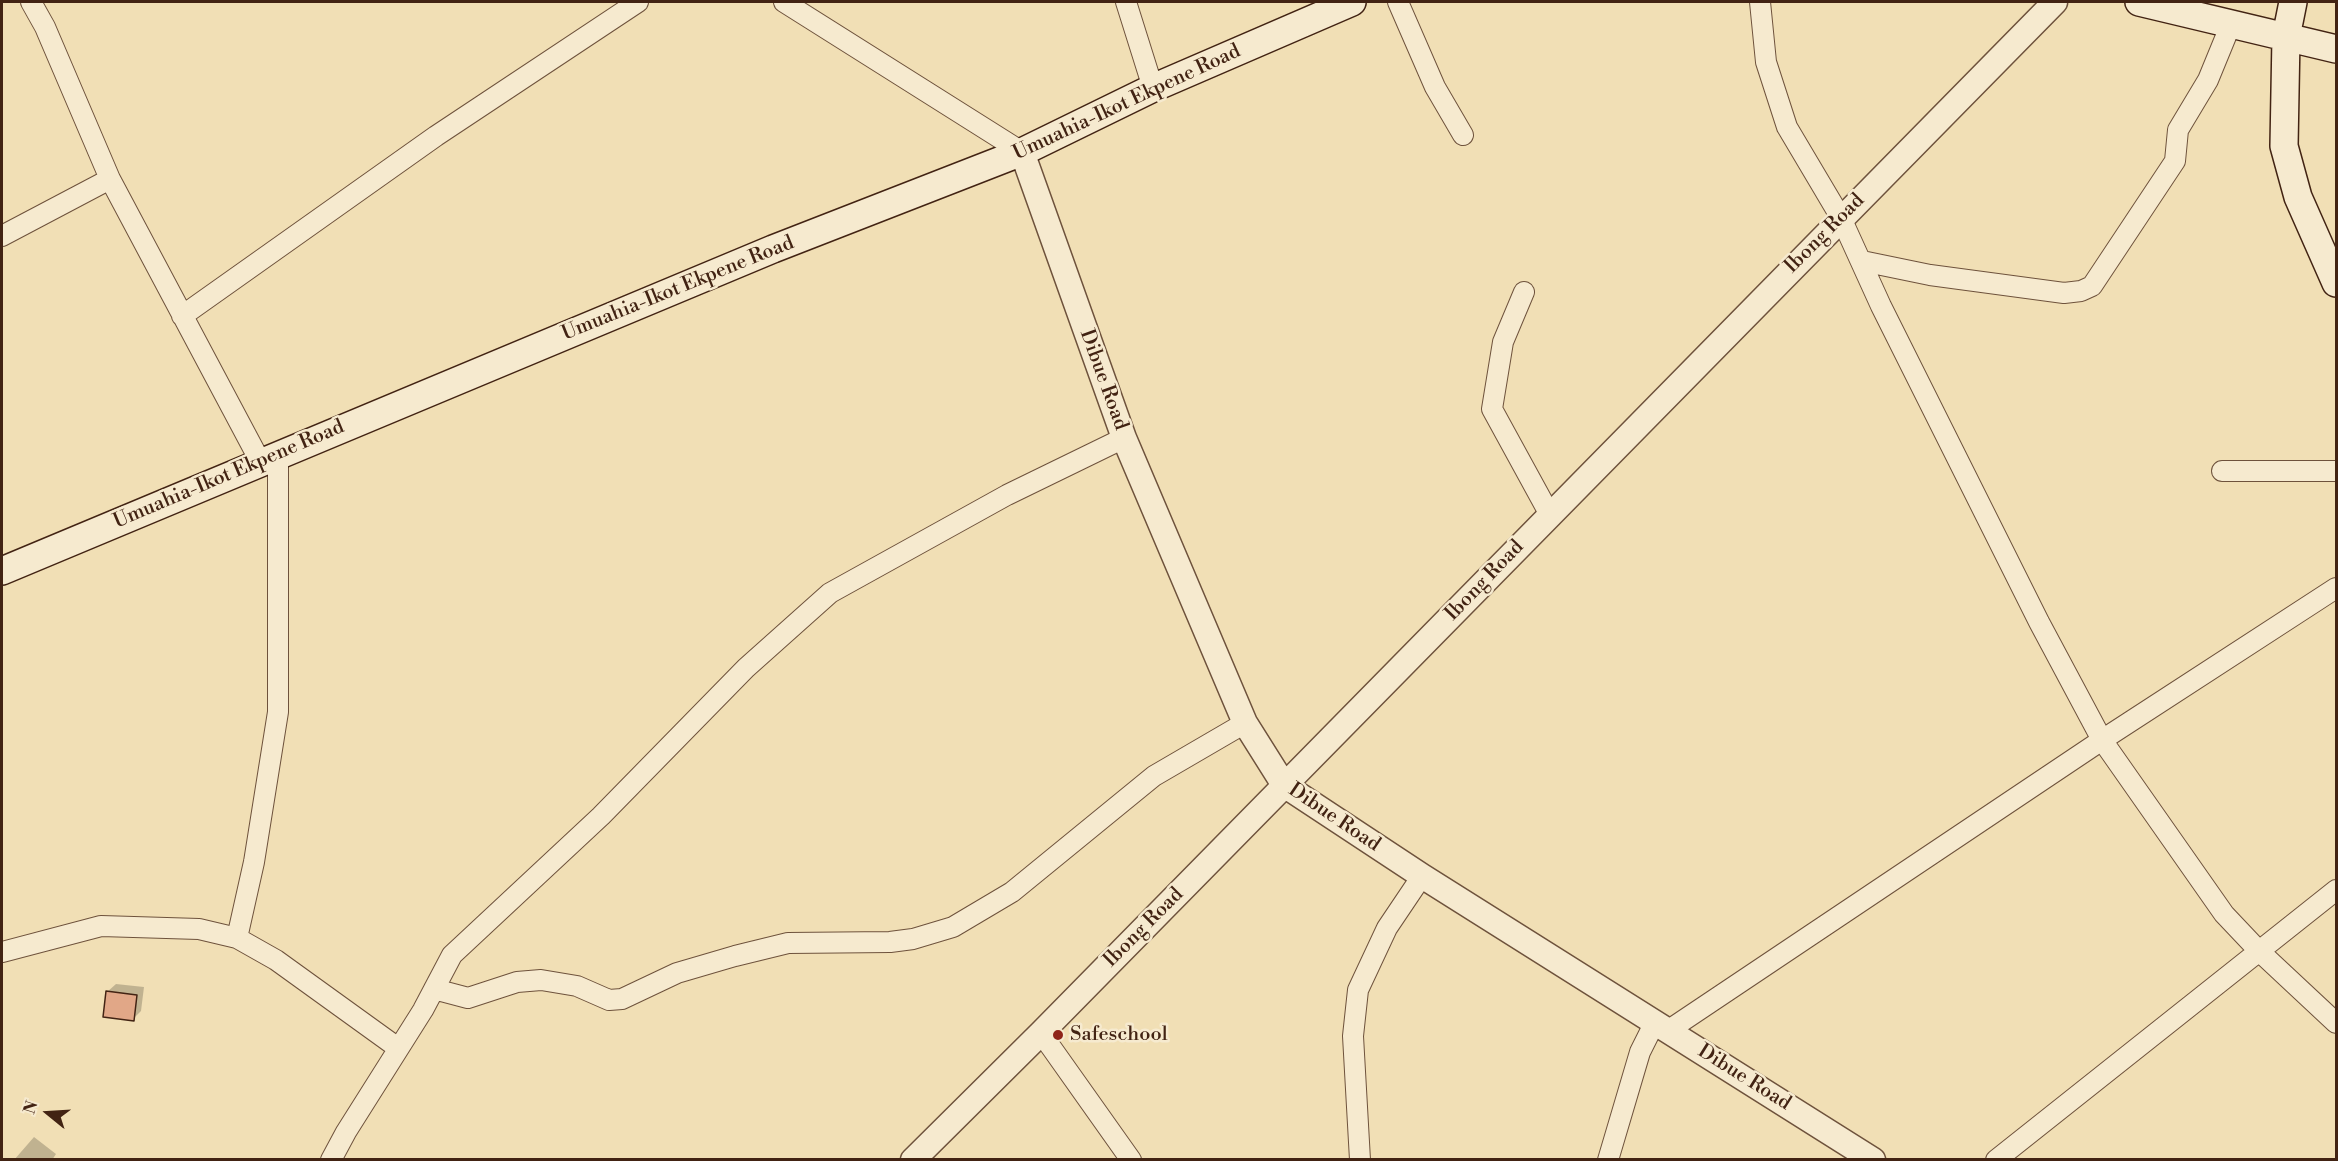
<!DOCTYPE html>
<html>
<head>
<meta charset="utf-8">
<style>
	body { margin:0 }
	#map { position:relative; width:2338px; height:1161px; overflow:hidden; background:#f1dfb5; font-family:"Libre Bodoni",serif }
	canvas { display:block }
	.frame { position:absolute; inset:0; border:3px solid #422313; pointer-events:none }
	.north { position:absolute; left:18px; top:1083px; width:60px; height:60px; -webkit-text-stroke:4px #f6eacf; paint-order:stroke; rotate:288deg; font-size:16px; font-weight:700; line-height:24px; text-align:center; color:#422313 }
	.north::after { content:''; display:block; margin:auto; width:21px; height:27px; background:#422313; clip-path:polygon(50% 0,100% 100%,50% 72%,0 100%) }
</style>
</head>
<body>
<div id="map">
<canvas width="2338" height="1161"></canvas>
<div class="frame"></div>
<div class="north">N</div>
</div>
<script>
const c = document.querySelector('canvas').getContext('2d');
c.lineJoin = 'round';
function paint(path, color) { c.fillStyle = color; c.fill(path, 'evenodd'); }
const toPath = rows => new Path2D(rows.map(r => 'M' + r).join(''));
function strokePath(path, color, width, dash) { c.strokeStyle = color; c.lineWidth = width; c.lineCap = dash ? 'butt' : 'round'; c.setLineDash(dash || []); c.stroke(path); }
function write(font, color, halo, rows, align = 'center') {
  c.font = font + ' "Libre Bodoni",serif'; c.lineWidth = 5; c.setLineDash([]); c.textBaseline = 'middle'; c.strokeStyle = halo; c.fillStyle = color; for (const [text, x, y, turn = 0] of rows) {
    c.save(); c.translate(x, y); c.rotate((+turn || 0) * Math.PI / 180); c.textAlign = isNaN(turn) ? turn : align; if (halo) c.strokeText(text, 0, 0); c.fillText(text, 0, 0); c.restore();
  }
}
paint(toPath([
	[116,984,144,987,141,1011,133,1019,107,992],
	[34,1137,56,1154,52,1160,14,1160]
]), '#0003');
const building = toPath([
	[106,991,137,995,134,1021,103,1017,106,991]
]);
paint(building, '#e1a787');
strokePath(building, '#422313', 1.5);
const minor = toPath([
	[31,2,45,27,110,179,261,463],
	[784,2,1022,152],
	[1126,2,1153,88],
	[1398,2,1435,87,1463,135],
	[1760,2,1766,62,1787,127,1841,218,1881,306,2039,622,2102,740,2224,914,2259,951,2336,1023],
	[2,236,110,179],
	[1862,261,1930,275,2064,293,2081,291,2092,286,2175,161,2178,130,2208,80,2231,24],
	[1524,292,1503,342,1492,409,1550,515],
	[182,316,436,136,638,2],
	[2222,471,2336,471],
	[237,938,254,862,278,712,278,455],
	[2,952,101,926,199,929,237,938,276,960,398,1048],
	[434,989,468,998,517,982,541,980,577,986,609,1000,622,999,677,973,735,956,788,943,890,942,913,939,953,927,1012,892,1154,776,1245,723],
	[1669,1030,2102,740,2336,588],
	[1041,1033,1131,1160],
	[331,1160,346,1132,423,1010,452,955,601,816,746,668,830,593,1007,495,1124,438],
	[1360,1160,1353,1036,1358,990,1387,928,1422,876],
	[1608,1160,1640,1052,1655,1022],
	[1996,1160,2336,890]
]);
const tertiary = toPath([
	[1022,152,1124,438,1245,723,1284,785,1422,876,1873,1160],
	[913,1160,1041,1033,2055,2]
]);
const secondary = toPath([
	[2139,2,2336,49],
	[2293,2,2286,37,2284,146,2298,197,2336,283],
	[2,571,773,249,1022,152,1153,88,1352,2]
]);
strokePath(minor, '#6e523c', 22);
strokePath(tertiary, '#6e523c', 27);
strokePath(secondary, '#422313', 30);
strokePath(minor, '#f6eacf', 20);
strokePath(tertiary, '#f6eacf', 24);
strokePath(secondary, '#f6eacf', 27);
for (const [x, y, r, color] of [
	[1058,1035,6,"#8f2418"]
]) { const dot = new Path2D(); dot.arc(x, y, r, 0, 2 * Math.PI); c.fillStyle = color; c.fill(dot); strokePath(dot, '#f6eacf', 2); }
write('20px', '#422313', '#f6eacf', [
	["Umuahia-Ikot Ekpene Road",1127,103,-25],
	["Ibong Road",1825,234,-45],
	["Umuahia-Ikot Ekpene Road",678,289,-22],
	["Dibue Road",1103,380,70],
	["Umuahia-Ikot Ekpene Road",229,475,-23],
	["Ibong Road",1485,581,-46],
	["Dibue Road",1334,818,34],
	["Ibong Road",1144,928,-45],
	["Dibue Road",1744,1078,32]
]);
write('20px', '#422313', '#f6eacf', [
	["Safeschool",1070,1035]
], 'left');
</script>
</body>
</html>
